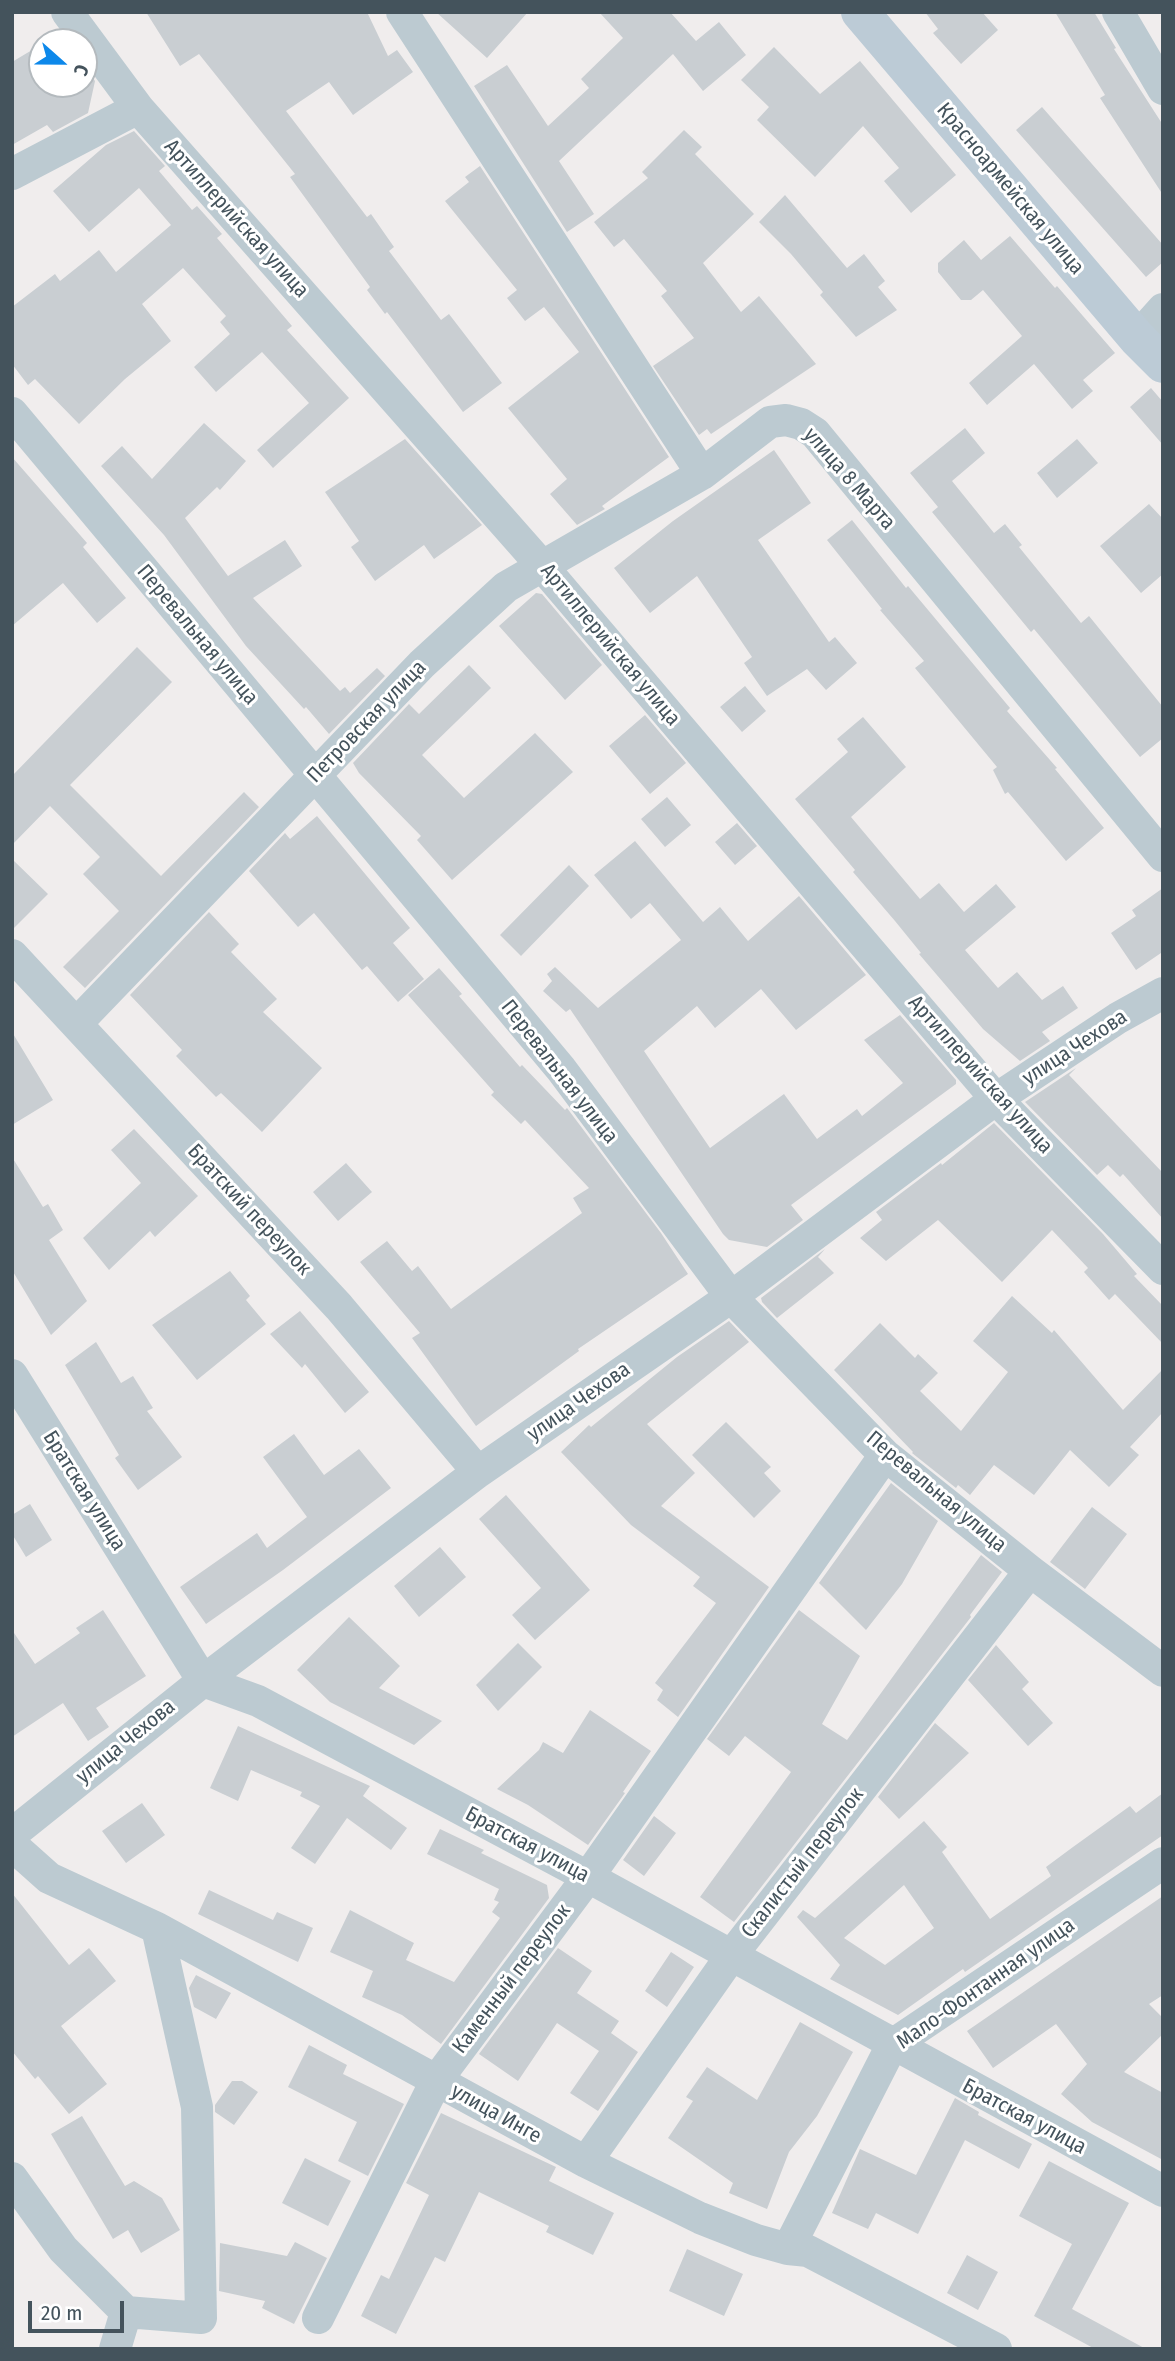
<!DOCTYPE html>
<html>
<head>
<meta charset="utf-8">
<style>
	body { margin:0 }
	#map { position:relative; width:1175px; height:2361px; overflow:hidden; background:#f0eded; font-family:"Fira Sans Condensed",sans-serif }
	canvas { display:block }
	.frame { position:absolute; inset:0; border:14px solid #44535c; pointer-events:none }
	.north { position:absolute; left:28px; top:28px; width:70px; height:70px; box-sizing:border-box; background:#fff; border:2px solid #b4babe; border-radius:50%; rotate:111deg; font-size:19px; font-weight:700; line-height:28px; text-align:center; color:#44535c }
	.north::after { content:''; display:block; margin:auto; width:24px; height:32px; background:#0d88ea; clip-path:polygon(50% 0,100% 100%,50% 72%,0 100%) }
	.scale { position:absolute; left:28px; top:2301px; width:96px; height:32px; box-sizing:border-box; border:4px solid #44535c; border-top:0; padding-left:9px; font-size:21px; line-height:24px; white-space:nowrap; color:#44535c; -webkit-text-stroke:5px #fff; paint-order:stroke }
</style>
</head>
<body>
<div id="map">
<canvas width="1175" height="2361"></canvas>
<div class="frame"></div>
<div class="north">С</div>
<div class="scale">20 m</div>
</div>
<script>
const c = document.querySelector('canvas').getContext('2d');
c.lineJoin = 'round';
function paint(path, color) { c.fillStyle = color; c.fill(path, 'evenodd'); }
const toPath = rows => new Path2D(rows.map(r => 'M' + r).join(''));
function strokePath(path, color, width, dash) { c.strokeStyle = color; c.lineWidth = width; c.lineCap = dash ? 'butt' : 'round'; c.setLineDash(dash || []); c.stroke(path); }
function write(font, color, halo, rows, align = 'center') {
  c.font = font + ' "Fira Sans Condensed",sans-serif'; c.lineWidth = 6; c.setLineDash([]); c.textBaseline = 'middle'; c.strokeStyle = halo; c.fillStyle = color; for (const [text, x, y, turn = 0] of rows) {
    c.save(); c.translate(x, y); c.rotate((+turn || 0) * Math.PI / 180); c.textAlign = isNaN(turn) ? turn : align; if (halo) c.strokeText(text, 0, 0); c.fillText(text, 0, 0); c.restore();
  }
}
paint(toPath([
	[146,12,367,12,388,56,397,50,413,72,353,115,329,82,286,111,367,217,371,214,394,247,389,251,441,320,449,314,502,383,463,412,387,312,385,314,367,290,370,287,290,177,295,174,199,54,180,66],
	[436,12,528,12,487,58],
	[599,12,670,12,696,41,719,22,746,55,703,91,673,54,559,161,594,214,567,232,474,86,507,65,548,126,589,88,581,79,623,38],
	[925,12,982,12,998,30,961,64,933,33,938,29],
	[1055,12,1094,12,1116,48,1114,49,1163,125,1163,195,1100,98,1105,95],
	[42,44,42,84,84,84,84,66,95,81,88,113,53,132,47,125,12,145,12,62],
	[774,47,820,94,860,61,956,175,911,213,884,181,899,168,863,126,815,177,757,120,769,107,741,80],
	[1042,107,1163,245,1163,262,1146,277,1016,130],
	[684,130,702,147,695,154,754,214,703,263,741,312,759,296,816,364,711,434,707,429,699,435,653,366,694,338,661,296,667,291,624,239,614,247,594,222,648,178,642,172],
	[134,131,165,166,159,171,192,210,197,206,222,234,217,238,292,326,287,330,349,398,273,468,257,450,309,403,262,352,216,392,194,367,230,334,220,322,226,316,183,268,142,304,171,341,125,379,79,424,35,379,28,385,12,364,12,307,55,274,60,281,99,250,116,272,171,225,139,188,89,232,53,191,106,145],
	[480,166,669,457,602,506,605,509,577,525,550,494,567,479,508,408,579,352,544,307,525,321,507,298,517,290,445,201,469,182,465,177],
	[785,195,847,268,864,254,885,281,878,287,897,310,856,337,820,295,823,292,791,254,759,222],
	[1010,236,1055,288,1057,286,1115,353,1083,380,1093,391,1072,409,1034,364,987,405,969,383,1022,336,983,290,971,300,961,300,938,272,938,263,964,240,981,260],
	[1151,388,1163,402,1163,445,1130,407],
	[204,423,246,461,220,490,217,487,185,518,228,576,285,540,302,566,253,598,340,691,345,687,350,693,377,668,385,676,329,734,306,707,304,709,246,646,164,535,101,466,122,446,152,479],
	[965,428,985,453,952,481,994,533,1005,524,1022,545,1019,547,1081,623,1089,616,1163,707,1163,738,1140,757,1034,629,1031,632,932,512,938,507,910,473],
	[405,439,482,525,434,559,424,545,375,581,351,547,359,541,325,492],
	[1077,439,1098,463,1057,498,1037,473],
	[774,450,811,503,758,540,829,642,835,637,857,663,826,690,807,669,767,696,744,663,752,657,697,576,650,613,614,568,673,521],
	[12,457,87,543,83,547,126,598,97,623,63,583,12,626],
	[1149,504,1163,519,1163,574,1141,593,1100,546],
	[852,520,906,588,908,586,1010,708,1007,711,1057,768,1055,769,1104,828,1066,861,1008,792,1005,794,993,770,997,767,915,668,924,661,880,610,882,609,827,540],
	[536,593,542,594,602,665,565,700,499,626],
	[137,647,172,682,70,785,161,876,244,792,259,807,85,988,63,967,119,911,83,874,100,857,50,806,12,845,12,776],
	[469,665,491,688,422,755,464,798,535,733,573,772,452,880,417,840,421,836,359,773,353,763,409,704,419,714],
	[745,686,766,711,742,732,720,707],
	[645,715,686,763,650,794,609,746],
	[863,717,906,767,851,817,920,899,939,883,964,912,996,884,1016,907,965,950,998,988,1017,972,1042,1000,1063,986,1078,1008,1042,1032,1050,1041,1020,1061,983,1029,919,954,921,953,895,921,853,872,855,870,795,799,848,752,837,739],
	[667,797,691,825,665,847,641,819],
	[317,816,410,928,393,943,424,979,398,1002,367,966,362,970,314,913,298,927,249,871,285,833,290,839],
	[737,823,757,846,735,865,715,842],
	[635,841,703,922,720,907,748,941,799,896,866,975,796,1030,761,989,715,1028,697,1006,644,1051,710,1148,784,1094,817,1139,857,1109,862,1116,903,1083,864,1040,900,1015,956,1080,956,1084,791,1205,803,1220,767,1247,729,1240,723,1234,570,1009,566,1012,543,991,552,981,547,974,555,967,598,1008,681,940,650,903,631,919,594,875],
	[12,859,48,894,12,930],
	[569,865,589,886,521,956,500,935],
	[1163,888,1163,957,1161,953,1136,970,1111,933,1136,916,1132,910],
	[209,912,239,944,231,952,277,999,263,1012,322,1068,262,1132,221,1093,216,1097,176,1056,182,1050,130,995],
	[439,968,462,994,459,996,520,1067,522,1065,565,1110,567,1108,661,1233,688,1274,578,1349,579,1351,476,1426,412,1338,420,1333,360,1262,387,1241,412,1271,418,1266,451,1309,582,1213,573,1198,589,1188,525,1120,521,1124,491,1095,494,1092,408,995],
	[12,1032,53,1100,12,1125],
	[1076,1068,1069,1075,1163,1173,1163,1219,1123,1174,1120,1177,1108,1165,1097,1175,1025,1102],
	[994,1123,1103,1234,1137,1274,1134,1276,1163,1306,1163,1344,1115,1294,1109,1300,1084,1272,1088,1268,1052,1230,1002,1282,938,1220,886,1261,860,1238,882,1220,876,1212,941,1163,942,1165],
	[134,1129,198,1196,155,1237,150,1231,109,1270,83,1238,141,1183,111,1150],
	[12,1157,43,1207,48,1204,63,1230,49,1240,87,1301,51,1335,12,1270],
	[346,1163,372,1192,338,1221,313,1192],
	[825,1249,818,1257,834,1273,777,1318,762,1302,761,1298],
	[230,1271,250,1296,246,1300,266,1324,197,1380,152,1325],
	[1012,1296,1052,1333,1054,1330,1123,1410,1163,1369,1163,1412,1130,1447,1139,1455,1109,1487,1070,1450,1034,1495,994,1465,970,1495,958,1485,956,1488,912,1453,913,1452,834,1370,880,1323,915,1358,918,1354,938,1373,920,1391,961,1431,1008,1372,973,1341],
	[300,1311,369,1392,345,1413,305,1364,302,1368,270,1334],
	[729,1321,749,1342,647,1424,695,1473,661,1506,769,1587,678,1717,657,1700,663,1690,655,1683,716,1603,693,1586,700,1577,631,1525,561,1452,589,1425,591,1427,677,1357],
	[96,1342,121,1383,133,1376,153,1408,147,1411,182,1457,138,1490,115,1458,119,1455,65,1365],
	[726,1422,771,1467,764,1473,781,1491,754,1518,692,1455],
	[294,1434,324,1475,359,1449,391,1488,283,1570,206,1624,180,1587,257,1533,267,1548,307,1517,263,1457],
	[891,1483,938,1521,902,1584,866,1630,819,1583],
	[506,1495,590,1590,535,1640,512,1615,541,1588,479,1519],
	[30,1504,52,1540,26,1557,12,1534,12,1515],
	[1092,1507,1127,1534,1085,1589,1050,1562],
	[440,1547,466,1577,419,1617,394,1586],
	[981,1555,1002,1572,970,1615,971,1617,734,1922,700,1897,791,1772,745,1736,729,1756,707,1739,799,1610,860,1656,822,1724,847,1740],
	[103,1610,146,1676,96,1708,109,1727,88,1741,63,1703,12,1737,12,1630,35,1664,80,1633,76,1628],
	[349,1617,400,1666,379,1688,442,1721,414,1745,330,1702,297,1670],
	[518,1643,542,1667,498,1711,476,1685],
	[996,1645,1029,1682,1022,1689,1053,1723,1028,1746,968,1680],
	[590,1710,651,1751,623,1792,625,1793,588,1845,528,1805,497,1789,539,1750,543,1742,563,1753],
	[935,1723,969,1753,899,1819,878,1797],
	[238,1726,370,1786,363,1796,407,1828,391,1850,347,1818,315,1864,291,1848,320,1806,300,1796,302,1792,251,1770,238,1801,210,1788],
	[1163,1793,1163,1835,965,1972,963,1969,898,2015,830,1979,840,1965,797,1917,803,1910,815,1918,924,1821,947,1847,942,1852,990,1919,1051,1876,1046,1867,1073,1847,1130,1806,1136,1813],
	[904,1885,934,1928,885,1965,844,1938],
	[142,1803,165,1835,126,1863,102,1831],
	[654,1816,676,1833,644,1876,623,1860],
	[440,1829,484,1850,481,1853,547,1885,549,1898,441,2044,402,2015,362,1997,373,1971,330,1952,350,1910,414,1943,406,1960,454,1982,500,1918,492,1912,499,1902,494,1900,499,1889,427,1854],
	[209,1890,273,1920,277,1912,313,1928,298,1962,198,1914],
	[12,1893,69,1965,89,1948,116,1981,61,2026,107,2084,69,2114,38,2076,35,2079,12,2051],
	[1163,1896,1163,1995,1149,2004,1163,2018,1163,2034,1124,2072,1163,2093,1163,2160,1092,2122,1061,2094,1087,2064,1056,2024,993,2068,967,2031],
	[558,1948,592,1971,577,1993,619,2021,603,2045,611,2033,638,2052,598,2111,570,2093,599,2051,557,2023,518,2081,479,2054],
	[671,1952,694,1967,667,2007,645,1991],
	[196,1975,231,1993,216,2019,194,2007,189,1988],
	[800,2022,853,2052,817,2116,789,2152,767,2209,729,2193,733,2183,668,2138,693,2101,686,2097,707,2067,757,2100],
	[309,2045,347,2065,343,2074,404,2104,368,2176,338,2161,357,2122,288,2087],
	[232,2081,242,2081,258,2092,234,2125,215,2112,215,2105],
	[955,2098,979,2112,978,2115,1032,2144,1019,2169,965,2140,918,2234,876,2213,868,2229,832,2213,860,2149,916,2175],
	[441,2113,556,2167,549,2181,614,2213,593,2255,546,2232,549,2226,479,2192,445,2262,435,2257,396,2334,361,2316,381,2275,389,2279,429,2195,406,2183],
	[82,2116,125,2186,134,2181,162,2198,180,2230,141,2253,128,2230,113,2239,51,2134],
	[305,2158,351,2181,328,2226,282,2203],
	[1049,2161,1129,2203,1072,2309,1146,2349,1095,2349,1034,2316,1072,2244,1019,2216],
	[295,2242,327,2258,294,2324,262,2308,265,2301,219,2291,220,2243,287,2256],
	[687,2249,743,2274,724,2316,669,2291],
	[967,2255,998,2272,978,2310,947,2293]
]), '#c9ced2');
strokePath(toPath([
	[67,12,138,108,543,567,996,1099,1163,1269],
	[402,12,702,474],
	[1118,12,1163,89],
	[12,174,138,108],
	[1137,338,1163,309],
	[12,413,561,1069,731,1297,885,1455,1030,1571,1163,1671],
	[12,955,339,1307,478,1472],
	[76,1024,422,664,506,587,702,474,770,422,786,420,801,424,815,433,1163,856],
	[12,1375,203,1681,258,1701,588,1877,1163,2191],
	[12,1834,203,1681,478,1472,731,1297,996,1099,1118,1018,1163,993],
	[12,1845,49,1878,157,1928,586,2162,700,2218,756,2240,788,2249,808,2251,996,2349],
	[586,2162,731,1956,1030,1571],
	[12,2178,63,2249,126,2312,201,2318,197,2107,157,1928],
	[788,2249,892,2045,1163,1863],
	[318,2318,436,2081,588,1877,885,1455],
	[115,2349,126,2312]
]), '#bccad1', 32);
strokePath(toPath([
	[860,12,1137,338,1163,364]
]), '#bccbd6', 38);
write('21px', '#44535c', '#fff', [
	["Красноармейская улица",1010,189,50],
	["Артиллерийская улица",236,219,48],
	["улица 8 Марта",849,479,49],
	["Перевальная улица",197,635,50],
	["Артиллерийская улица",610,645,50],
	["Петровская улица",367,722,-46],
	["улица Чехова",1075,1048,-33],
	["Перевальная улица",559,1072,52],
	["Артиллерийская улица",980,1075,48],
	["Братский переулок",249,1210,47],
	["улица Чехова",579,1402,-35],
	["Братская улица",84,1491,58],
	["Перевальная улица",936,1492,40],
	["улица Чехова",126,1742,-39],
	["Братская улица",527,1845,28],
	["Скалистый переулок",803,1863,-52],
	["Каменный переулок",512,1979,-53],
	["Мало-Фонтанная улица",986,1984,-35],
	["улица Инге",496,2114,29],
	["Братская улица",1024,2117,28]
]);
</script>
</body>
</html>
